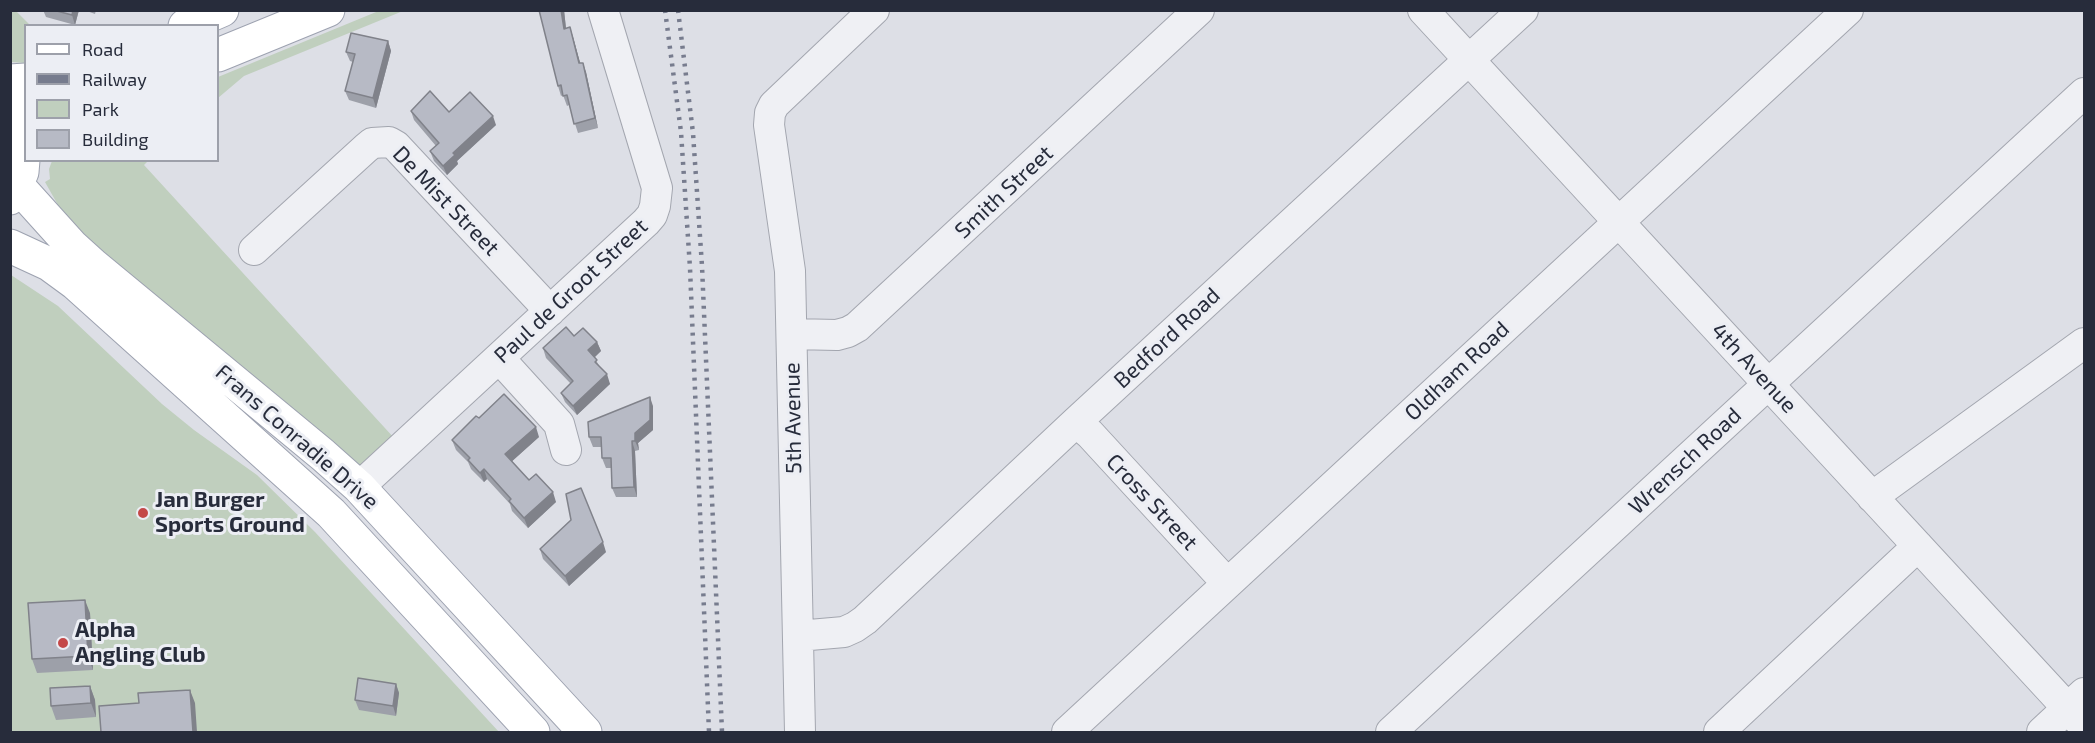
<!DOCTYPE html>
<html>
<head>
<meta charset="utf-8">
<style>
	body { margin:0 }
	#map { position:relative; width:2095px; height:743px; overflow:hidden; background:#dddfe6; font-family:"Exo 2",sans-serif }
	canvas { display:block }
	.frame { position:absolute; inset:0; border:12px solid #272c3b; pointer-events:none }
	.legend { position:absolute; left:24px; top:24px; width:195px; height:138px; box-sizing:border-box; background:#eceef4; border:2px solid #9da0aa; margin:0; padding:8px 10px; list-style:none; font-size:18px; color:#272c3b }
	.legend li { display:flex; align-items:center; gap:12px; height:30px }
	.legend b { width:30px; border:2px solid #9da0aa }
</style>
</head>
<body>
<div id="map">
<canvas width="2095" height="743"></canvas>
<div class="frame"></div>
<ul class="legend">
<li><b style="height:8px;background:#fff"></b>Road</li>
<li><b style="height:8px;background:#777c8e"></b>Railway</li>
<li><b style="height:16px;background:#c0cfbe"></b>Park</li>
<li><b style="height:16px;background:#b7bac5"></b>Building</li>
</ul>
</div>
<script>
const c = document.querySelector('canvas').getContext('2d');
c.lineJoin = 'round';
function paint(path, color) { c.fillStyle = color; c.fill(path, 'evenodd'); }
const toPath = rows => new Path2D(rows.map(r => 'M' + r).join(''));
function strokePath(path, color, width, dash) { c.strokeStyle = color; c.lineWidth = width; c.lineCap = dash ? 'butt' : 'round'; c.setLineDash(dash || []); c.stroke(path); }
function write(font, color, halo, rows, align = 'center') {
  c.font = font + ' "Exo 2",sans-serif'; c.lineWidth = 6; c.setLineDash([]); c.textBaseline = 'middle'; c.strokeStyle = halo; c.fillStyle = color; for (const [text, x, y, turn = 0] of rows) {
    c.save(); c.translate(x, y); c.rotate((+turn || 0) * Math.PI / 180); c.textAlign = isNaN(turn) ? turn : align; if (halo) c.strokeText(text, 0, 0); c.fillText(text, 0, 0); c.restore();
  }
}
paint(toPath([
	[11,10,16,11,30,25,26,26,25,63,11,62],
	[381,10,403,11,244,76,218,98,218,77],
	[52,161,148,161,144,165,395,439,363,465,356,465,93,249,63,214,45,182,50,179,49,169],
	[11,275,58,306,162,404,194,430,257,475,315,532,499,732,11,732]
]), '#c0cfbe');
const minor = toPath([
	[1423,10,2084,726],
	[254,250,366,148,372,143,389,142,396,146,550,311],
	[792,334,837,335,848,332,857,327,1199,10],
	[499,358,559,424,566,450],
	[1076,422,1090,434,1227,583],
	[359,487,646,222,652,215,655,206,657,188,603,10],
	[1872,497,2084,343],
	[798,636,844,632,855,627,865,620,1076,422,1523,10],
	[800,732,790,271,769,125,770,113,774,105,874,10],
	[1067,732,1848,10],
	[1391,732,2084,93],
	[1719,732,1918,546],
	[2042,732,2084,693]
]);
const major = toPath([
	[185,26,222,10],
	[218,55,328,10],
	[10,81,26,80],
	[10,103,20,122,24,148,22,172,10,198],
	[17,185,72,246,93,265,323,455,359,487,585,732],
	[10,246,49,264,75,283,331,513,533,732]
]);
strokePath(minor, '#a3a6af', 32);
strokePath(major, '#9da2b0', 35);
strokePath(minor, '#eff0f4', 30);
strokePath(major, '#fff', 33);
strokePath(toPath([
	[665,10,681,132,690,268,709,732],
	[678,10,693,133,702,266,722,732]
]), '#777c8e', 4.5, [3, 6]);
paint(toPath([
	[43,10,79,10,75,25,46,17],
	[84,10,96,10,95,14],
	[539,10,564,10,566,28,573,37,580,63,586,72,598,128,578,133,569,105,567,106,563,95,561,96,558,86],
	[388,41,391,51,376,108,349,100,345,91,353,62,350,61,346,52],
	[411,111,449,112,496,125,457,161,458,164,447,175,434,161,430,151,436,146,414,120],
	[574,336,597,342,601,351,594,357,610,384,577,415,565,402,561,393,571,384,546,358,543,348],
	[653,406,653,430,638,443,639,450,635,451,637,497,616,497,612,488,612,468,606,468,602,458,602,447,593,447,589,437],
	[479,418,539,437,512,461,529,480,556,502,528,528,512,511,510,504,487,479,484,482,471,469,468,462,456,450,452,440],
	[540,549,606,552,569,586,543,559],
	[90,613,93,670,37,673,32,659],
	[396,684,399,693,396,716,359,710,355,700],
	[90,686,95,700,96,717,56,720,51,706]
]), '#9da0a9');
paint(toPath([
	[73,10,79,10,75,25,72,15],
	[561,10,564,10,567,38,564,29],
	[570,27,573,37,583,73,579,63],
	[388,41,391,51,376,108,373,98],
	[583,63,586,72,598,128,595,118],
	[493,116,496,125,457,161,458,164,447,175,443,166,453,153],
	[597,342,601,351,592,360,588,350],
	[607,374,610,384,577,415,573,406],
	[650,397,653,406,653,430,638,443,639,450,635,441,635,433],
	[536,427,539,437,509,464,505,454],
	[632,441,635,451,637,497,634,487],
	[484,469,487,479,484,482,480,473],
	[553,492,556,502,528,528,524,518],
	[603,542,606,552,569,586,565,576],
	[85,600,90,613,93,670,88,656],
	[396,684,399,693,396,716,393,706],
	[90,686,95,700,96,717,91,703],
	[190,690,195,703,197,732,193,732]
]), '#80828a');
const building = toPath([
	[53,10,73,10,72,15,53,10],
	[539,10,561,10,564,29,570,27,579,63,583,63,595,118,574,124,567,95,563,96,561,85,558,86,539,10],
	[351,33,388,41,373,98,345,91,355,54,346,52,351,33],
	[430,91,449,112,470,92,493,116,453,153,455,155,443,166,430,151,439,143,411,111,430,91],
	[566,327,574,336,583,328,597,342,588,350,597,360,595,362,607,374,573,406,561,393,573,381,543,348,566,327],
	[504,394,536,427,505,454,529,480,536,474,553,492,524,518,509,501,511,499,484,469,480,473,468,460,470,458,452,440,476,416,479,418,504,394],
	[650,397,650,420,635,433,635,441,632,441,634,487,612,488,611,458,602,458,601,437,589,437,588,422,650,397],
	[581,488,603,542,565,576,540,549,571,520,566,494,581,488],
	[85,600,88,656,32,659,28,603,85,600],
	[358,678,396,684,393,706,355,700,358,678],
	[90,686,91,703,51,706,50,688,90,686],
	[190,690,193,732,101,732,99,706,139,703,138,693,190,690]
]);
paint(building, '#b7bac5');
strokePath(building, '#80828a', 1.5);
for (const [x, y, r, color] of [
	[143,513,6,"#c44848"],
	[63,643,6,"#c44848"]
]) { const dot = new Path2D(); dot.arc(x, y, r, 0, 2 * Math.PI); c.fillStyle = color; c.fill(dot); strokePath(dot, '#eceef4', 2); }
write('22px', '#272c3b', '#eceef4', [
	["Smith Street",1004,192,-43],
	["De Mist Street",446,201,46],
	["Paul de Groot Street",571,291,-43],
	["Bedford Road",1167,338,-43],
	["4th Avenue",1754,368,47],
	["Oldham Road",1457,371,-43],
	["5th Avenue",793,418,-91],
	["Frans Conradie Drive",297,437,41],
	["Wrensch Road",1685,461,-43],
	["Cross Street",1152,502,47]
]);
write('bold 22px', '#272c3b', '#eceef4', [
	["Jan Burger",155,500],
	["Sports Ground",155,525],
	["Alpha",75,630],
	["Angling Club",75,655]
], 'left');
</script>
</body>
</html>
